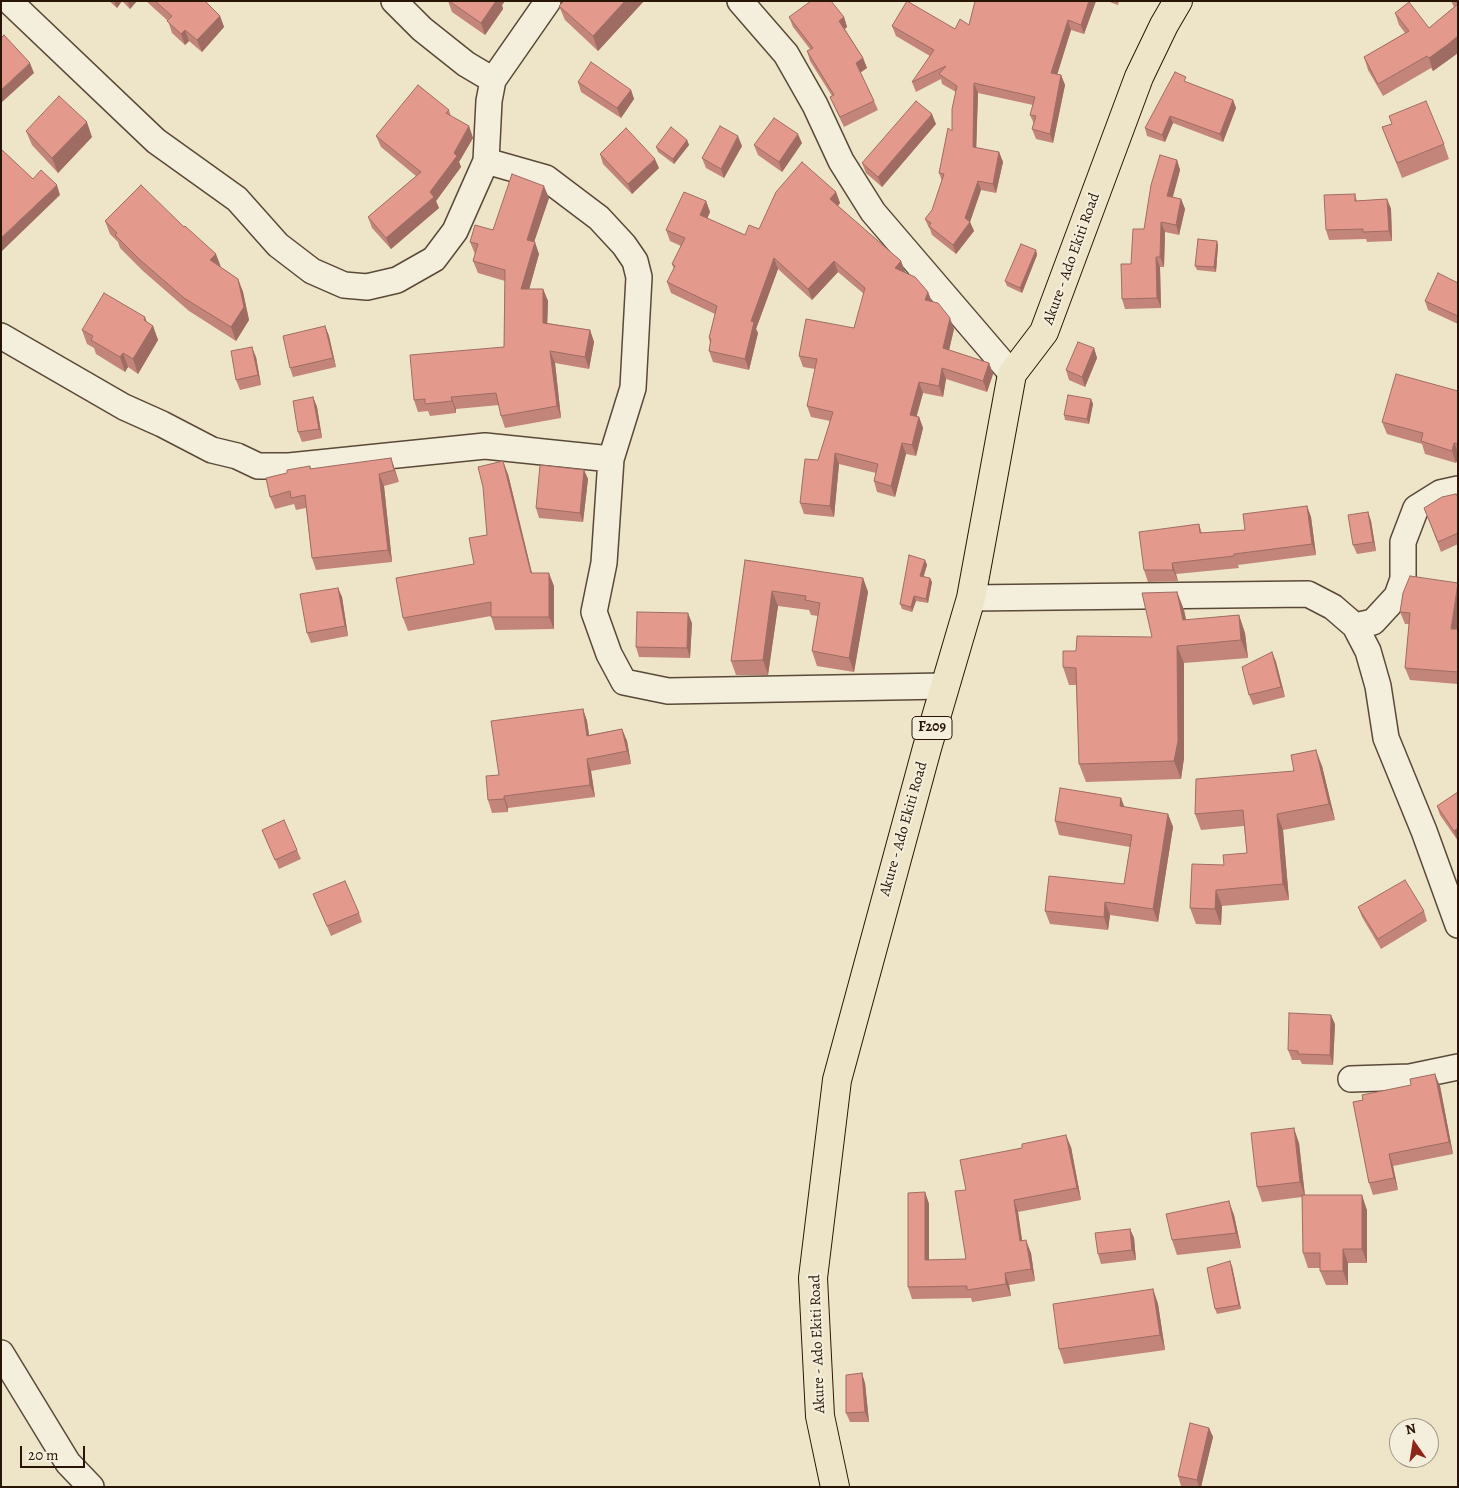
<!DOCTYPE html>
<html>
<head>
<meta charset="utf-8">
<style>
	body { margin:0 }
	#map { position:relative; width:1459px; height:1488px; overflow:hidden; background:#eee5c9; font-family:Alegreya,serif }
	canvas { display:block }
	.frame { position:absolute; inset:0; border:2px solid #291506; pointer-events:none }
	.north { position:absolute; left:1389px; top:1418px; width:50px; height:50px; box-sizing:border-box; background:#f4eedc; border:1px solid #a39786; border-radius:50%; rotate:347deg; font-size:14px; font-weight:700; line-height:20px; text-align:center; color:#291506 }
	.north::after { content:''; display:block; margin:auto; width:18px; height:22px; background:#8f2418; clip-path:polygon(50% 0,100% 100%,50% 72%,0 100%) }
	.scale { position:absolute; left:20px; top:1446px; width:65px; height:22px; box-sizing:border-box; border:2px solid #291506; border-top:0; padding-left:6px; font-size:15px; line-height:18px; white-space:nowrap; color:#291506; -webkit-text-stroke:4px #f4eedc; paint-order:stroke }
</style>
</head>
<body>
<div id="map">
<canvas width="1459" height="1488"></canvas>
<div class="frame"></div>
<div class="north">N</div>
<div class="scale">20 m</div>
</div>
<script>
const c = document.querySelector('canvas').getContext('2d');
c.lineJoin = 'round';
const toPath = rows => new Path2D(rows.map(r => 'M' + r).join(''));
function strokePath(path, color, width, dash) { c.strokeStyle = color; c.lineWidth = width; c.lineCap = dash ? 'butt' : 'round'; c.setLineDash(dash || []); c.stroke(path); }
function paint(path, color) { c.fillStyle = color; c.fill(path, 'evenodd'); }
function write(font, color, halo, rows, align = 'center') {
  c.font = font + ' Alegreya,serif'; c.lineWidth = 4; c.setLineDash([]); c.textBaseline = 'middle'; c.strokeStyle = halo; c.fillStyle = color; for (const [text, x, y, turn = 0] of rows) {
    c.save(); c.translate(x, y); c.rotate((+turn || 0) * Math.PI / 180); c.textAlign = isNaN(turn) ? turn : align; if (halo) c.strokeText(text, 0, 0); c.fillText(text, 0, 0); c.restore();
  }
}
const minor = toPath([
	[9,1,156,141,237,199,278,245,312,271,344,285,367,287,397,280,434,259,455,231,486,161,489,101,493,80,548,1],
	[394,1,422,29,466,64,493,80],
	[740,1,786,54,815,105,841,161,873,212,1012,374],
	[486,161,546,178,599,218,624,245,635,261,639,277,633,388,611,459,604,563,594,612,609,654,624,682,668,691,945,686],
	[1,336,124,407,162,424,212,450,237,456,258,466,289,466,485,446,611,459],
	[971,598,1308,594,1333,607,1355,626,1368,651,1378,686,1386,738,1424,831,1458,925],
	[1355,626,1373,622,1397,596,1403,579,1403,542,1416,508,1440,493,1458,489],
	[1351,1079,1410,1077,1458,1067],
	[1,1353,68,1463,91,1487]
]);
const major = toPath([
	[835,1487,820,1416,813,1278,837,1080,927,748,971,598,1012,374,1044,332,1139,77,1164,25,1178,1]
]);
strokePath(minor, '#5a4937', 28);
strokePath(major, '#291506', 30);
strokePath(minor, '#f4eedc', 25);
strokePath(major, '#eee5c9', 28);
paint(toPath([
	[109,1,137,1,130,9,122,1,117,8],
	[146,1,205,1,220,16,224,27,202,52,189,41,185,45,172,33,168,21],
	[448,1,505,1,502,5,503,9,485,35,452,12],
	[644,1,598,51,565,20,559,6],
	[975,1,1096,1,1084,34,1071,30,1057,74,1061,75,1065,85,1053,143,1036,139,1032,129,1034,124,1030,115,1033,105,978,93,976,148,999,152,1003,162,996,193,981,190,970,222,974,231,956,254,932,235,930,229,929,228,925,219,932,210,942,181,939,173,952,131,956,92,942,84,941,79,916,92,912,82,930,56,896,36,892,26,955,29,969,25],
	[1107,1,1119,1,1118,5],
	[1451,1,1458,1,1458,53,1433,71,1431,68,1383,96,1368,70,1364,57,1405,33,1399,25,1395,13,1429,28,1454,7],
	[789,17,844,17,847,27,845,29,863,58,867,68,860,72,874,101,878,110,844,127,834,106,830,97,832,96,810,61,807,51,810,49,793,27],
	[578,82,631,90,634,99,621,118,581,92],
	[1188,83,1233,100,1236,108,1223,142,1173,123,1165,142,1147,136,1145,128],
	[449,110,451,116,469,126,473,138,459,162,461,167,436,201,439,208,391,249,372,228,368,217,416,176,381,147,376,136],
	[936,124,882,187,866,173,862,163],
	[1391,124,1444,144,1449,159,1402,178,1382,127],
	[26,131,92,137,58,173,32,145],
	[687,140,689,145,674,164,658,152,656,147],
	[802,143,782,172,758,155,754,145],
	[742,146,724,178,706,168,702,158],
	[600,154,659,168,632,194,603,164],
	[1177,160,1180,170,1173,197,1181,199,1185,209,1179,235,1165,232,1164,267,1160,267,1161,308,1125,309,1122,299,1131,264,1144,229],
	[836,192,840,203,838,206,901,261,905,272,928,292,932,302,954,329,949,350,989,363,993,374,987,392,946,379,943,397,923,393,916,417,919,417,923,428,916,456,906,454,895,497,877,492,874,481,876,473,839,464,834,517,804,514,800,503,818,460,830,421,811,417,807,406,815,369,803,367,799,356,854,328,864,294,838,272,812,300,778,269,756,329,758,333,749,370,713,362,709,351,710,343,709,338,715,314,671,293,667,282,674,269,672,264,681,246,670,241,666,230,706,201,710,212,707,218,745,235,759,229],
	[1355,194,1357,201,1387,199,1391,209,1392,241,1367,242,1366,239,1329,240,1326,230],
	[549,198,534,242,539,254,529,289,543,289,548,301,547,323,590,330,594,342,589,369,555,363,561,418,505,428,501,416,499,405,456,409,456,413,430,416,428,411,418,412,414,400,504,347,505,281,478,273,473,261,475,254,470,242],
	[105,221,221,267,238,279,243,292,249,320,236,341,189,311,143,271,120,248,118,242,110,234],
	[1217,241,1218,246,1216,272,1197,270,1195,266],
	[1036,250,1037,255,1022,293,1007,286,1005,281],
	[1458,283,1458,324,1428,310,1425,301],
	[147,322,153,326,158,340,138,374,128,367,125,372,96,354,94,348,87,344,82,330],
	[325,326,329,336,336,367,293,377,290,368],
	[1094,348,1097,358,1085,387,1069,380,1066,370],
	[256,357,261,385,240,390,236,380],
	[1458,391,1458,458,1456,463,1425,454,1422,444,1387,434,1382,422],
	[313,397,317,407,322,438,302,442,298,432],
	[1091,399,1093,404,1089,424,1065,420,1064,415],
	[391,458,399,482,384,486,392,562,316,570,312,558,306,508,296,510,294,504,275,509,270,497,287,473,310,466,311,469],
	[584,470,588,479,583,522,539,518,536,508],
	[508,474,532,573,554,586,554,629,495,630,491,616,408,631,403,618,474,564,487,535],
	[1458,497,1458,544,1441,552,1424,508],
	[1307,506,1311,517,1316,555,1238,565,1239,568,1176,574,1178,581,1148,582,1144,570,1199,524,1202,533,1245,530],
	[1368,512,1371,521,1376,551,1357,554,1353,545],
	[745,560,863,578,868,592,854,672,817,666,812,651,818,616,811,615,809,610,778,606,768,675,736,675,731,661],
	[925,560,927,565,924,576,932,582,928,603,916,601,912,612,902,609,900,604],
	[338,588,342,597,348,636,311,643,307,633],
	[1177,592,1184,610,1186,620,1239,615,1245,633,1248,658,1184,663,1184,758,1181,779,1086,782,1079,764,1076,685,1069,685,1063,667,1076,651,1152,637],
	[1403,593,1458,629,1458,684,1410,680,1405,668,1409,624,1405,624,1400,612],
	[692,623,690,658,639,657,636,647],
	[1272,652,1276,662,1285,697,1253,705,1249,695],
	[583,709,587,721,589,735,622,729,627,741,631,764,591,771,595,797,508,808,508,812,492,813,488,800,499,775],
	[1322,766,1335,820,1283,830,1289,900,1222,906,1221,925,1196,924,1190,908,1224,865,1247,853,1244,826,1201,830,1195,814,1294,771],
	[1458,792,1458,841,1440,815,1437,806],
	[1121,798,1124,807,1168,814,1173,827,1158,922,1110,915,1108,930,1050,924,1045,911,1124,884,1130,847,1059,835,1055,821],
	[262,830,297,850,301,859,279,869],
	[313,894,359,913,362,922,331,936],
	[1358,907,1424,911,1427,921,1381,949,1362,917],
	[1335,1024,1333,1065,1302,1064,1300,1060,1292,1060,1288,1050],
	[1440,1086,1453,1154,1393,1166,1398,1190,1373,1195,1369,1183,1353,1102],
	[1299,1143,1305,1195,1367,1210,1367,1263,1348,1263,1348,1285,1326,1285,1320,1271,1320,1268,1308,1268,1303,1253,1302,1197,1262,1202,1257,1187],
	[1071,1147,1081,1200,1018,1212,1022,1241,1031,1253,1035,1281,1009,1285,1011,1296,972,1302,971,1298,912,1299,908,1287,925,1192,929,1204,929,1260,966,1259,966,1190],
	[1234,1215,1241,1248,1177,1255,1172,1240],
	[1130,1229,1134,1238,1136,1260,1101,1264,1098,1254],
	[1232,1266,1241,1309,1217,1314,1215,1309],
	[1153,1289,1158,1304,1165,1350,1064,1364,1059,1349],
	[865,1383,869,1422,850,1422,846,1413],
	[1209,1428,1213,1437,1201,1487,1186,1487,1181,1486,1178,1476]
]), '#c38479');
paint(toPath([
	[114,1,122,1,117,8],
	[128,1,137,1,130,9],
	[496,1,505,1,502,5,503,9,485,35,481,23],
	[625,1,644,1,598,51,593,36],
	[1089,1,1096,1,1084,34,1081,25],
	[220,16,224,27,202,52,197,40],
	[844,17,847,27,843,30,839,21],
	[1068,20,1071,30,1055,82,1051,73],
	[185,30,189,41,185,45,181,34],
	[1458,36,1458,53,1433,71,1429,58],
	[863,58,867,68,860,73,856,63],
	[30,63,34,73,1,103,1,90],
	[1061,75,1065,85,1053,143,1050,134],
	[974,83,978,93,976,157,973,147],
	[631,90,634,99,621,118,617,108],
	[1233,100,1236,108,1223,142,1220,134],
	[932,114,936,124,882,187,878,177],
	[1170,116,1173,123,1165,142,1162,135],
	[87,122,92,137,58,173,52,158],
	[469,126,473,138,459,162,461,167,436,201,439,208,391,249,386,238,430,192,454,153],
	[798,134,802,143,782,172,779,162],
	[738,136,742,146,724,178,721,169],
	[687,140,689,145,674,164,673,159],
	[999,152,1003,162,996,193,993,184],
	[655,159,659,168,632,194,628,184],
	[1177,160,1180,170,1170,206,1167,196],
	[978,181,981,190,970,222,974,231,956,254,953,245,965,218],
	[57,185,60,195,2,251,1,238],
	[544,186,549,198,531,251,527,240],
	[836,192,840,203,834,210,830,199],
	[1181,199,1185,209,1179,235,1176,225],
	[1387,199,1391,209,1392,241,1389,231],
	[706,201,710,212,704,226,700,215],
	[1161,222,1165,232,1164,267,1160,257],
	[1217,241,1218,246,1216,272,1214,267],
	[535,242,539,254,526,301,521,289],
	[1036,250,1037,255,1022,293,1020,288],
	[216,254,221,267,210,260],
	[1156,257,1160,267,1161,308,1157,298],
	[774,258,778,269,756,329,758,333,749,370,745,359,751,321],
	[834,261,838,272,812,300,808,289],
	[901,261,905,272,899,279,895,268],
	[238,279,243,292,249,320,236,341,231,327],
	[543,289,548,301,547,334,543,323],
	[928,292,932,303,925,300],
	[145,317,150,331,153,326,158,340,138,374,133,359],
	[950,318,954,329,947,359,943,348],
	[325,326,329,336,336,367,333,358],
	[590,330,594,342,589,369,585,357],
	[252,347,256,357,261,385,258,375],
	[1094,348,1097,358,1085,387,1082,377],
	[550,351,555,363,561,418,557,406],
	[123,353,128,367,125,372,120,357],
	[989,363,993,374,987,392,983,381],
	[942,368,946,379,943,397,939,386],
	[919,382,923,393,914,426,910,415],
	[313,397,317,407,322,438,319,429],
	[451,397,456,409,456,413,452,401],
	[1091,399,1093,404,1089,424,1087,419],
	[919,417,923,428,916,456,912,445],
	[902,443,906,454,895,497,891,486],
	[1454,443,1458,452,1458,458,1456,463,1452,451],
	[835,453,839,464,834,517,830,506],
	[391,458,399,482,394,470],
	[503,461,508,474,535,586,531,573],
	[584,470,588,479,583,522,580,513],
	[379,474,384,486,392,562,388,550],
	[1307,506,1311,517,1316,555,1312,544],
	[1368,512,1371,521,1376,551,1373,542],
	[925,560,927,565,922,580,920,576],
	[1172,563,1176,574,1178,581,1173,570],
	[549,573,554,586,554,629,549,617],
	[863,578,868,592,854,672,849,658],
	[930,578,932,582,928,603,926,599],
	[1458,584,1458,625,1455,641,1451,629],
	[338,588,342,597,348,636,345,626],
	[772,591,778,606,768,675,763,660],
	[1177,592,1184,610,1190,638,1183,620],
	[914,596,916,601,912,612,911,607],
	[688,613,692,623,690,658,687,648],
	[1239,615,1245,633,1248,658,1241,640],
	[1177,646,1184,663,1184,758,1181,779,1174,761],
	[1272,652,1276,662,1285,697,1281,687],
	[583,709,587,721,591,748,587,736],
	[622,729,627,741,631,764,627,751],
	[1316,750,1322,766,1335,820,1329,804],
	[587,759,591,771,595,797,590,785],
	[504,796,508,808,508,812,504,799],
	[1121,798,1126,811,1120,806],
	[1168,814,1173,827,1158,922,1153,909],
	[1277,814,1283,830,1289,900,1283,884],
	[1458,828,1458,841,1454,831],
	[1216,890,1222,906,1221,925,1215,909],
	[1105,902,1110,915,1108,930,1104,917],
	[1331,1015,1335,1024,1333,1065,1330,1055],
	[1435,1074,1440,1086,1453,1154,1449,1142],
	[1294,1128,1299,1143,1305,1197,1300,1182],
	[1066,1135,1071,1147,1081,1200,1077,1188],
	[1389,1154,1393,1166,1398,1190,1394,1178],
	[925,1192,929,1204,929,1272,925,1260],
	[1362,1195,1367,1210,1367,1263,1362,1249],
	[1014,1200,1018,1212,1024,1254,1020,1241],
	[1229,1201,1234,1215,1241,1248,1236,1233],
	[1130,1229,1134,1238,1136,1260,1132,1250],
	[1026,1240,1031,1253,1035,1281,1031,1269],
	[1343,1249,1348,1263,1348,1285,1343,1271],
	[1230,1261,1232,1266,1241,1309,1239,1305],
	[1005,1273,1009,1285,1011,1296,1006,1284],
	[1153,1289,1158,1304,1165,1350,1160,1335],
	[862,1373,865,1383,869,1422,865,1412],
	[1209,1428,1213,1437,1201,1487,1199,1487,1197,1480]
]), '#9f6c63');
const building = toPath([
	[155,1,205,1,220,16,197,40,185,30,181,34,167,21,172,16,155,1],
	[449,1,496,1,481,23,449,1],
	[564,1,625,1,593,36,559,6,564,1],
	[811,1,831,1,844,17,839,21,863,58,856,63,874,101,840,117,830,97,834,95,807,51,813,48,789,17,811,1],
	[907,1,955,29,960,19,969,25,975,1,1089,1,1081,25,1068,20,1051,73,1061,75,1050,134,1032,129,1036,116,1030,115,1035,97,974,83,973,147,999,152,993,184,978,181,965,218,970,222,953,245,929,226,931,223,925,219,932,210,944,174,939,173,948,128,952,131,952,109,957,86,939,74,946,66,912,82,934,50,892,26,907,1],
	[1455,1,1458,1,1458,36,1447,45,1429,58,1427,56,1378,84,1364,57,1409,31,1395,13,1409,2,1429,28,1458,4,1455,1],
	[4,35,30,63,1,90,1,38,4,35],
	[591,62,631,90,617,108,578,82,591,62],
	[1175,72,1186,77,1184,81,1233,100,1220,134,1170,116,1162,135,1145,128,1175,72],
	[418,85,449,110,446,113,469,126,454,153,457,156,430,192,434,197,386,238,368,217,421,172,376,136,418,85],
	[59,96,87,122,52,158,26,131,59,96],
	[916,101,932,114,878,177,862,163,916,101],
	[1426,101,1444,144,1397,163,1382,127,1392,124,1389,116,1426,101],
	[774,118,798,134,779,162,754,145,774,118],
	[720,126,738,136,721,169,702,158,720,126],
	[671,127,687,140,673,159,656,147,671,127],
	[626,128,655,159,628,184,600,154,626,128],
	[1,149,33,179,41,170,57,185,1,238,1,149],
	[1160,155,1177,160,1167,196,1181,199,1176,225,1161,222,1160,257,1156,257,1157,298,1122,299,1121,264,1131,264,1133,229,1144,229,1151,185,1160,155],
	[802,162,836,192,830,199,901,261,895,268,915,277,928,292,925,300,938,303,950,318,943,348,989,363,983,381,942,368,939,386,919,382,910,415,919,417,912,445,902,443,891,486,874,481,878,464,835,453,830,506,800,503,805,459,818,460,833,412,807,406,817,359,799,356,806,319,854,328,865,288,834,261,808,289,774,258,751,321,754,322,745,359,709,351,711,339,709,338,717,306,667,282,675,266,672,264,685,238,666,230,684,192,706,201,700,215,745,235,749,225,759,229,776,192,802,162],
	[512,174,544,186,527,240,535,242,521,289,543,289,543,323,590,330,585,357,550,351,557,406,501,416,496,393,451,397,452,401,425,404,425,399,414,400,410,355,504,347,505,270,473,261,478,244,470,242,475,225,493,230,512,174],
	[141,185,184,227,185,226,216,254,210,260,238,279,244,307,231,327,184,298,138,258,115,235,117,233,105,221,141,185],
	[1355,194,1355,201,1387,199,1389,231,1363,232,1363,229,1326,230,1324,195,1355,194],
	[1198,239,1217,241,1214,267,1195,266,1198,239],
	[1021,244,1036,250,1020,288,1005,281,1021,244],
	[1438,273,1458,283,1458,316,1425,301,1438,273],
	[104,293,145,317,144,320,153,326,133,359,123,353,120,357,91,340,93,336,82,330,104,293],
	[325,326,333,358,290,368,283,336,325,326],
	[1078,342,1094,348,1082,377,1066,370,1078,342],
	[252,347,258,375,236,380,231,351,252,347],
	[1396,374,1458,391,1458,444,1454,443,1452,451,1421,441,1423,433,1382,422,1396,374],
	[1068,395,1091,399,1087,419,1064,415,1068,395],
	[313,397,319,429,298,432,293,401,313,397],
	[391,458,394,470,379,474,388,550,312,558,305,495,291,498,290,491,270,497,266,478,287,473,287,470,310,466,310,469,391,458],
	[503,461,531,573,549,573,549,617,491,617,491,602,403,618,396,578,474,564,469,538,487,535,483,487,478,467,503,461],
	[540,465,584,470,580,513,536,508,540,465],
	[1456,494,1458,497,1458,533,1438,542,1424,508,1442,497,1456,494],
	[1307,506,1312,544,1234,554,1234,556,1172,563,1173,570,1144,570,1139,532,1199,524,1200,533,1245,530,1243,514,1307,506],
	[1368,512,1373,542,1353,545,1348,515,1368,512],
	[909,555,925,560,920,576,930,578,926,599,914,596,911,607,900,604,909,555],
	[745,560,863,578,849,658,812,651,820,603,805,600,806,596,772,591,763,660,731,661,745,560],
	[1410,576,1458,583,1451,629,1458,629,1458,672,1405,668,1410,613,1400,612,1403,593,1410,576],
	[338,588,345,626,307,633,300,594,338,588],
	[1177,592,1183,620,1239,615,1241,640,1177,646,1178,741,1174,761,1079,764,1076,668,1063,667,1063,651,1076,651,1077,636,1152,637,1142,593,1177,592],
	[637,612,688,613,687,648,636,647,637,612],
	[1272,652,1281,687,1249,695,1242,667,1272,652],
	[583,709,587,736,622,729,627,751,587,759,590,785,504,796,504,799,488,800,486,776,499,775,491,721,583,709],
	[1316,750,1329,804,1277,814,1283,884,1216,890,1215,909,1190,908,1192,864,1224,865,1223,855,1247,853,1243,810,1195,814,1196,779,1294,771,1291,755,1316,750],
	[1060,788,1121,798,1120,806,1168,814,1153,909,1105,902,1104,917,1045,911,1049,876,1124,884,1132,835,1055,821,1060,788],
	[1458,792,1458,828,1454,831,1437,806,1458,792],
	[284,820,297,850,275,860,262,830,284,820],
	[1405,880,1424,911,1378,939,1358,907,1405,880],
	[345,881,359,913,327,926,313,894,345,881],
	[1289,1013,1331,1015,1330,1055,1298,1054,1298,1051,1288,1050,1289,1013],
	[1435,1074,1449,1142,1389,1154,1394,1178,1369,1183,1353,1102,1363,1100,1362,1095,1411,1085,1410,1079,1435,1074],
	[1294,1128,1300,1182,1257,1187,1251,1133,1294,1128],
	[1066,1135,1077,1188,1014,1200,1020,1241,1026,1240,1031,1269,1005,1273,1006,1284,967,1290,967,1286,908,1287,908,1193,925,1192,925,1260,966,1259,955,1191,966,1190,960,1160,1022,1148,1022,1144,1066,1135],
	[1302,1195,1362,1195,1362,1249,1343,1249,1343,1271,1320,1271,1320,1253,1303,1253,1302,1195],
	[1229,1201,1236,1233,1172,1240,1166,1214,1229,1201],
	[1130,1229,1132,1250,1098,1254,1095,1233,1130,1229],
	[1230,1261,1239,1305,1215,1309,1207,1268,1230,1261],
	[1153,1289,1160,1335,1059,1349,1053,1304,1153,1289],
	[862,1373,865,1412,846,1413,846,1375,862,1373],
	[1190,1423,1209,1428,1197,1480,1178,1476,1190,1423]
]);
paint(building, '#e39a8d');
strokePath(building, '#9f6c63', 1);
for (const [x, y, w] of [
	[932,728,40]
]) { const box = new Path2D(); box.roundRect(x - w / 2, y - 11.5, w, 23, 4); c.fillStyle = '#f4eedc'; c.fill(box); strokePath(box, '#291506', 1); }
write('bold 14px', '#291506', null, [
	["F209",932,728]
]);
write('15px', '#291506', '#f4eedc', [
	["Akure - Ado Ekiti Road",1072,259,-70],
	["Akure - Ado Ekiti Road",904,829,-74],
	["Akure - Ado Ekiti Road",818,1344,-92]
]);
</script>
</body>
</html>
